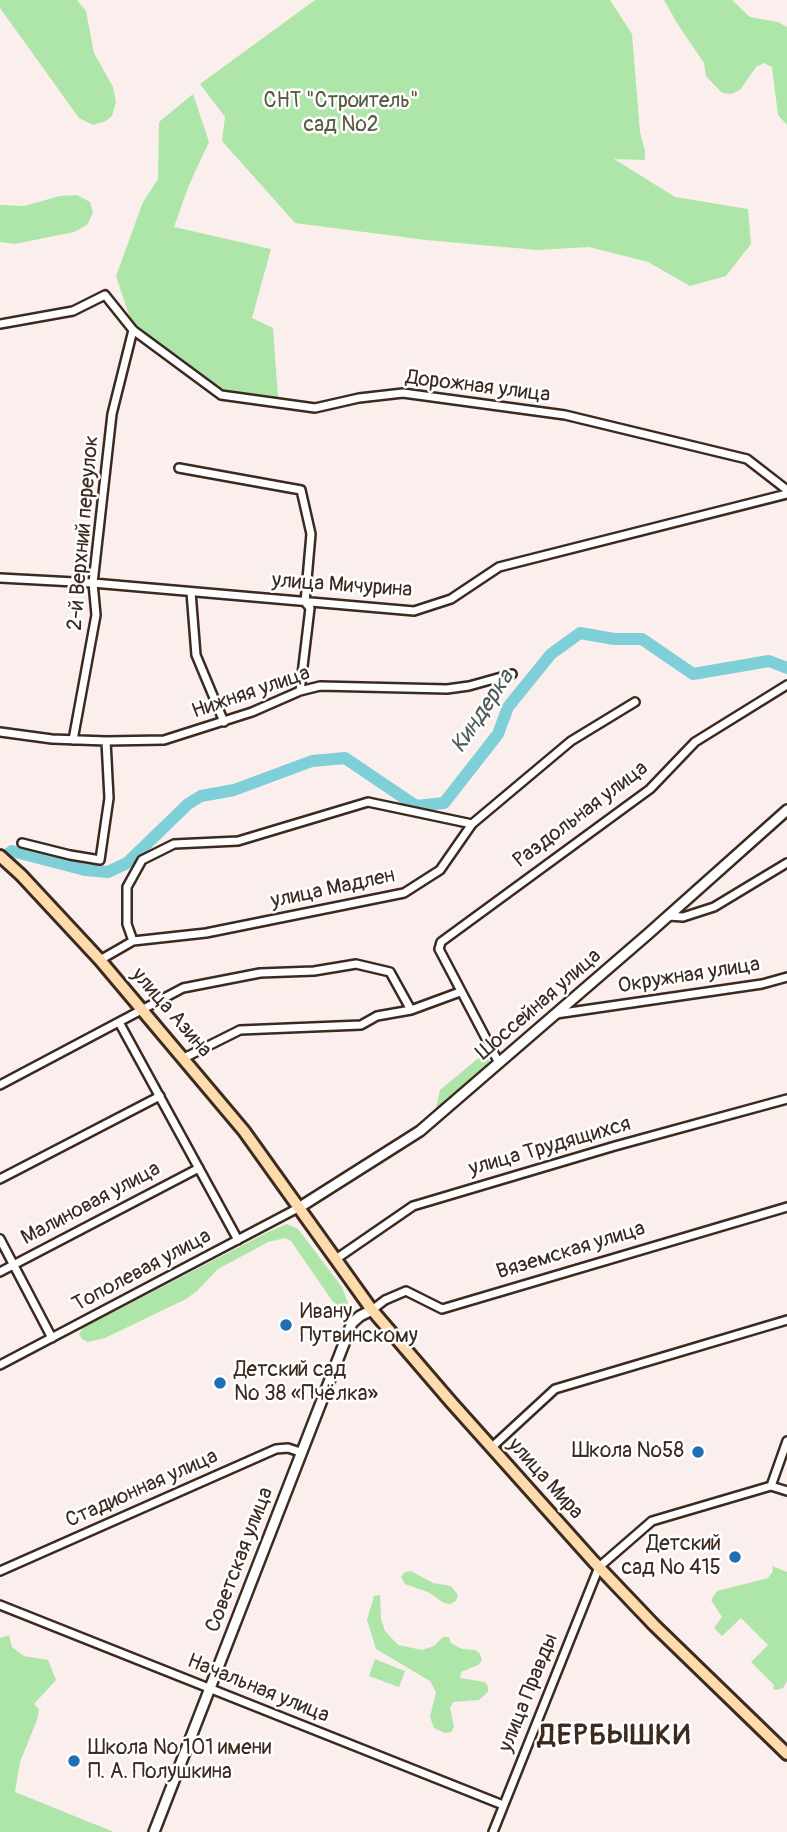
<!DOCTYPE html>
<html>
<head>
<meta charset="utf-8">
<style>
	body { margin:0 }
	canvas { display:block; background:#fbefed }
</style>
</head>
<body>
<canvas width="787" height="1832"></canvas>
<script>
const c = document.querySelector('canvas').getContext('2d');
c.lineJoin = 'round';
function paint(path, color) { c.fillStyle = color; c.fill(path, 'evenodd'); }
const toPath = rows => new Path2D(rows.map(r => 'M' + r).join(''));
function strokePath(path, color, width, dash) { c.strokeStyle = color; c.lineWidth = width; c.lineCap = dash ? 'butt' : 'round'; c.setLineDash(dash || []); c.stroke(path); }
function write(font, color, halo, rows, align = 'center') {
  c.font = font + ' Pangolin,sans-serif'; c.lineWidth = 5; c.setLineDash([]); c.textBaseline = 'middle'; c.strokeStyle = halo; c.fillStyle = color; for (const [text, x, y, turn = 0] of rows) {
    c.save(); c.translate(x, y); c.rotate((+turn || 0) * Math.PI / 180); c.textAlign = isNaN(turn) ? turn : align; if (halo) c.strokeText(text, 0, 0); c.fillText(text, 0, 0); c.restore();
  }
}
paint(toPath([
	[0,0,77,0,86,11,94,53,113,87,116,102,112,116,106,121,93,125,79,118,0,8],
	[315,0,610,0,632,34,640,132,645,151,645,160,614,159,675,197,748,209,751,244,726,276,690,286,648,262,589,247,537,250,426,240,295,223,222,141,225,117,200,84],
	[664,0,732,0,750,17,778,22,787,27,787,125,778,115,772,67,764,63,756,67,740,90,731,94,722,93,706,76,704,63,677,23],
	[193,94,209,142,189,185,174,227,271,249,252,318,273,328,278,398,224,390,133,327,116,276,143,202,158,179,159,122],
	[77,195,90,202,93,213,87,225,74,232,15,244,0,242,0,205,24,206,60,196],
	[488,1054,490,1069,469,1085,464,1084,454,1100,435,1112,440,1090,481,1056],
	[287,1224,298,1229,342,1287,348,1303,345,1307,338,1306,333,1302,291,1241,285,1238,268,1242,218,1269,197,1291,186,1299,105,1338,88,1342,82,1339,79,1334,83,1328,270,1231],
	[772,1566,787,1572,787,1681,783,1688,777,1690,773,1689,774,1685,751,1662,768,1645,741,1618,722,1636,714,1628,722,1617,711,1600,717,1591,768,1578,773,1571],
	[411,1571,433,1583,451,1586,458,1595,456,1601,450,1604,444,1603,428,1592,405,1584,401,1577,405,1572],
	[380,1595,381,1619,385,1631,398,1645,422,1650,434,1646,443,1637,449,1637,451,1643,462,1649,475,1650,480,1654,482,1660,478,1665,461,1672,460,1678,485,1682,488,1687,488,1692,479,1700,453,1702,450,1708,454,1727,451,1732,445,1733,434,1728,430,1717,436,1692,430,1681,376,1649,367,1620,374,1596],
	[9,1635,12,1647,24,1656,48,1660,56,1680,34,1704,39,1709,37,1720,20,1762,15,1792,114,1832,0,1832,0,1638],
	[375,1659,405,1671,399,1687,369,1676]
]), '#aee5a8');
strokePath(toPath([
	[0,860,12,851,85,870,108,872,127,863,188,804,201,796,234,790,312,761,345,758,416,806,444,803,498,734,508,707,551,654,580,633,614,639,642,639,693,674,769,661,787,668]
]), '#7ecfd7', 12);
const minor = toPath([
	[0,324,73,311,105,295,133,330,221,395,315,408,359,398,403,393,565,415,747,459,787,490],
	[179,468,301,490,311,534,305,602,310,608,300,691],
	[0,578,93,583,414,611,451,599,499,567,787,494],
	[191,592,196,655,224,722],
	[0,732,52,739,106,741,164,740,252,712,300,691,320,686,447,689,469,686,512,674],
	[73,740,96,615,93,583,112,414,133,330],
	[22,843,70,855,100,860,109,798,106,741],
	[668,916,683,917,714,907,787,863],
	[133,941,127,924,127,887,142,860,174,844,238,841,368,802,472,824],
	[100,960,133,941,206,933,404,893,440,870,472,824,571,741,635,702],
	[556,1014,762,984,787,977],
	[120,1024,238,1240],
	[184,1058,240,1030,361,1025,377,1016,411,1010,460,992],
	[499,1063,439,949,441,942,650,789,695,742,787,685],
	[0,1085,183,988,260,973,314,971,356,964,390,972,411,1010],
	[0,1179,160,1096],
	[0,1239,52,1338],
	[336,1259,413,1206,615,1146,787,1099],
	[0,1272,199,1168],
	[372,1310,385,1300,406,1291,442,1309,787,1207],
	[0,1365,300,1207],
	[491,1448,555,1389,787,1320],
	[771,1486,787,1441],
	[0,1571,276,1449,288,1448,300,1452],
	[0,1605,503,1805],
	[493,1832,599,1567,652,1521,771,1486,787,1491]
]);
const tertiary = toPath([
	[300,1207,420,1131,648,934,787,810],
	[154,1832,352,1323,360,1316,372,1310]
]);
const primary = toPath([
	[0,856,21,875,100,960,244,1131,372,1310,451,1402,594,1562,654,1625,787,1754]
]);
strokePath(minor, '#3b2a1e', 12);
strokePath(tertiary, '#3b2a1e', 14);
strokePath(primary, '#3b2a1e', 16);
strokePath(minor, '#fff', 7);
strokePath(tertiary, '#fff', 9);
strokePath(primary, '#fedbac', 10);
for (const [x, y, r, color] of [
	[286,1325,7,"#1f6fb2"],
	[220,1383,7,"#1f6fb2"],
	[698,1452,7,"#1f6fb2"],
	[735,1557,7,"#1f6fb2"],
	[74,1761,7,"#1f6fb2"]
]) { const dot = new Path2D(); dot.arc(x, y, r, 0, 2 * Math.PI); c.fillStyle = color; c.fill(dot); strokePath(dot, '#fff', 2.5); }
write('21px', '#585940', '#fff', [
	["СНТ \"Строитель\"",341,102],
	["сад №2",341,126]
]);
write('21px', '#3b2a1e', '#fff', [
	["Дорожная улица",478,387,7],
	["2-й Верхний переулок",84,533,-85],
	["улица Мичурина",342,586,4],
	["Нижняя улица",251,693,-19],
	["Раздольная улица",581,815,-37],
	["улица Мадлен",333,889,-12],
	["Окружная улица",689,976,-9],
	["Шоссейная улица",539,1005,-41],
	["улица Азина",171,1013,49],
	["улица Трудящихся",550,1147,-16],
	["Малиновая улица",91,1204,-28],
	["Вяземская улица",571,1251,-17],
	["Тополевая улица",142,1271,-28],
	["улица Мира",545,1479,48],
	["Стадионная улица",142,1489,-24],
	["Советская улица",240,1560,-69],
	["Начальная улица",258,1689,22],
	["улица Правды",529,1693,-68]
]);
write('21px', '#3b2a1e', '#fff', [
	["Ивану",300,1313],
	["Путвинскому",300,1337],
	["Детский сад",234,1371],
	["№ 38 «Пчёлка»",234,1395],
	["Школа №58",684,1452,"right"],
	["Детский",721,1545,"right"],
	["сад № 415",721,1569,"right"],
	["Школа № 101 имени",88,1749],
	["П. А. Полушкина",88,1773]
], 'left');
write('italic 23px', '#4f5c56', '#fff', [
	["Киндерка",483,712,-56]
]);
c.letterSpacing = '2px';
write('bold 28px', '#3b2a1e', '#fff', [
	["ДЕРБЫШКИ",615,1737]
]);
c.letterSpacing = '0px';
</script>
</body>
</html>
